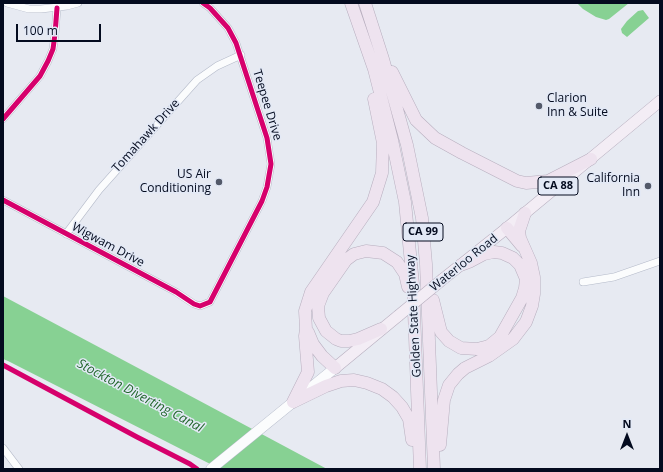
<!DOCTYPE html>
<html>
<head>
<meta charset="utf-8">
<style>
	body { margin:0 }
	#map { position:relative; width:663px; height:472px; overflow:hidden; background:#e7eaf2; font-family:"Open Sans",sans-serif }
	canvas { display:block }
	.frame { position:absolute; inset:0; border:4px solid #040b1f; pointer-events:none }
	.north { position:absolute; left:607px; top:416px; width:40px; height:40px; -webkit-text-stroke:3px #e3e9f6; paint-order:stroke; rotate:0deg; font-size:11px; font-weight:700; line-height:16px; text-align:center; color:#040b1f }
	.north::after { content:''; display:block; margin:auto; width:14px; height:18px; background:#040b1f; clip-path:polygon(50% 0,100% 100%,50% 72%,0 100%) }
	.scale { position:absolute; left:16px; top:24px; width:85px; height:18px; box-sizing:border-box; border:2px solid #040b1f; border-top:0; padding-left:5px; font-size:12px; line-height:14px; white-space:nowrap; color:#040b1f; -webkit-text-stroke:3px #e3e9f6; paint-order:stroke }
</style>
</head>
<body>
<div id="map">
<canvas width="663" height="472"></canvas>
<div class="frame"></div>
<div class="north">N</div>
<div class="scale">100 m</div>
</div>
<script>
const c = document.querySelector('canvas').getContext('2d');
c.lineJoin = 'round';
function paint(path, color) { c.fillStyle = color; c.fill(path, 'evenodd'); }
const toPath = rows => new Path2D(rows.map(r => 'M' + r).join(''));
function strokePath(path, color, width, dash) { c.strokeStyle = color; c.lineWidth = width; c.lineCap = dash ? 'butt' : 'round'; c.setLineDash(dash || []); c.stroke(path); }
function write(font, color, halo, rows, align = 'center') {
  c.font = font + ' "Open Sans",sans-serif'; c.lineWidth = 3; c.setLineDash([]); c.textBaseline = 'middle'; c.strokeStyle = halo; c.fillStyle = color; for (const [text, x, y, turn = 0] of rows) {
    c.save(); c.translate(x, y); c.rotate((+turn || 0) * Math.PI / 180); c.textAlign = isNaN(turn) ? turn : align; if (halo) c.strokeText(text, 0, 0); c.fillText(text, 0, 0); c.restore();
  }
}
paint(toPath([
	[577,3,629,3,609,19,606,20,596,17,583,9],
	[643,10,649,18,627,37,622,33,621,29,627,21,638,11],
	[3,296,213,408,327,469,220,469,8,361,3,359]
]), '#87d193');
const minor = toPath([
	[7,3,29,9,41,9,67,6,78,3],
	[3,119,40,76,48,61,53,49,55,34,57,8],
	[3,200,176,292,194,304,200,306,210,302,262,201,267,187,271,164,267,138,236,43,228,28,210,8,203,3],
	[66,234,99,190,197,80,217,66,241,55],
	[583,282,614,277,660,261],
	[3,448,19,469]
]);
const secondary = toPath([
	[211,469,335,368]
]);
const primary = toPath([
	[443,279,507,228,660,101],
	[335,368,398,316]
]);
const motorway = toPath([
	[351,3,374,69,392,140,405,202,413,284,420,469],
	[365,3,383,59,407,145,422,218,426,264,434,469],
	[392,72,416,120,435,138,462,153,517,181,526,183,548,181,591,159],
	[507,228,522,246],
	[433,300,441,332,449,341,461,348,477,349,489,346,500,337,522,298,525,288,526,279,520,265,513,258,502,253,494,252,484,254,469,262,461,265],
	[381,329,358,339,349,341,341,341,336,339,326,331,319,318,318,306,323,293,346,260,354,254,366,251,383,253,397,262,405,274,408,287],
	[308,332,313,344,322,356,335,368],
	[293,402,308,372,305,336,306,329,305,311,311,292,373,202,382,173,383,143,374,99],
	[293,402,326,386,341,381,354,380,367,383,382,389,393,397,402,407,409,419,412,440],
	[440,445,444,400,449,385,458,374,465,368,489,356,513,339,526,322,532,306,534,294,534,277,531,263,520,238,519,231,525,213]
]);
strokePath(minor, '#b4bac9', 8);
strokePath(secondary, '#b4bac9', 11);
strokePath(primary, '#b7aebe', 12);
strokePath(motorway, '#b7aebe', 13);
strokePath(minor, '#fbfcfd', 7);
strokePath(secondary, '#fbfcfd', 10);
strokePath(primary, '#f3edf5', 11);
strokePath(motorway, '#eee3ef', 12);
const primaryBridge = toPath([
	[398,316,443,279]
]);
strokePath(primaryBridge, '#b7aebe', 12, []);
strokePath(primaryBridge, '#f3edf5', 11);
strokePath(toPath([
	[3,119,40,76,48,61,53,49,55,34,57,8],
	[3,200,176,292,194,304,200,306,210,302,262,201,267,187,271,164,267,138,236,43,228,28,210,8,203,3],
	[3,365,137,437,190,464,197,469]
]), '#d6006c', 5);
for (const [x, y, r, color] of [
	[539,106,4,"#535969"],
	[219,182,4,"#535969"],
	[648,186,4,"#535969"]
]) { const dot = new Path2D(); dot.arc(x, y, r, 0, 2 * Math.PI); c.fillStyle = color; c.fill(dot); strokePath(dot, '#e3e9f6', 1.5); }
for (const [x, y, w] of [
	[558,186,40],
	[423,232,40]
]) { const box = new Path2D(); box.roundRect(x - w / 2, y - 9, w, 18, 3); c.fillStyle = '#e3e9f6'; c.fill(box); strokePath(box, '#040b1f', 1); }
write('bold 11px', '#040b1f', null, [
	["CA 88",558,186],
	["CA 99",423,232]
]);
write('12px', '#040b1f', '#e3e9f6', [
	["Clarion",547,99,"left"],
	["Inn & Suite",547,113,"left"],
	["US Air",211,175],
	["Conditioning",211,189],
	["California",640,179],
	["Inn",640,193]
], 'right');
write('12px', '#040b1f', '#e3e9f6', [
	["Teepee Drive",267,105,73],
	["Tomahawk Drive",146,136,-48],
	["Wigwam Drive",108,245,28],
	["Waterloo Road",464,263,-39],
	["Golden State Highway",414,316,-93]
]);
write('italic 13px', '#22672c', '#e3e9f6', [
	["Stockton Diverting Canal",140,396,28]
]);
</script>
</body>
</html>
